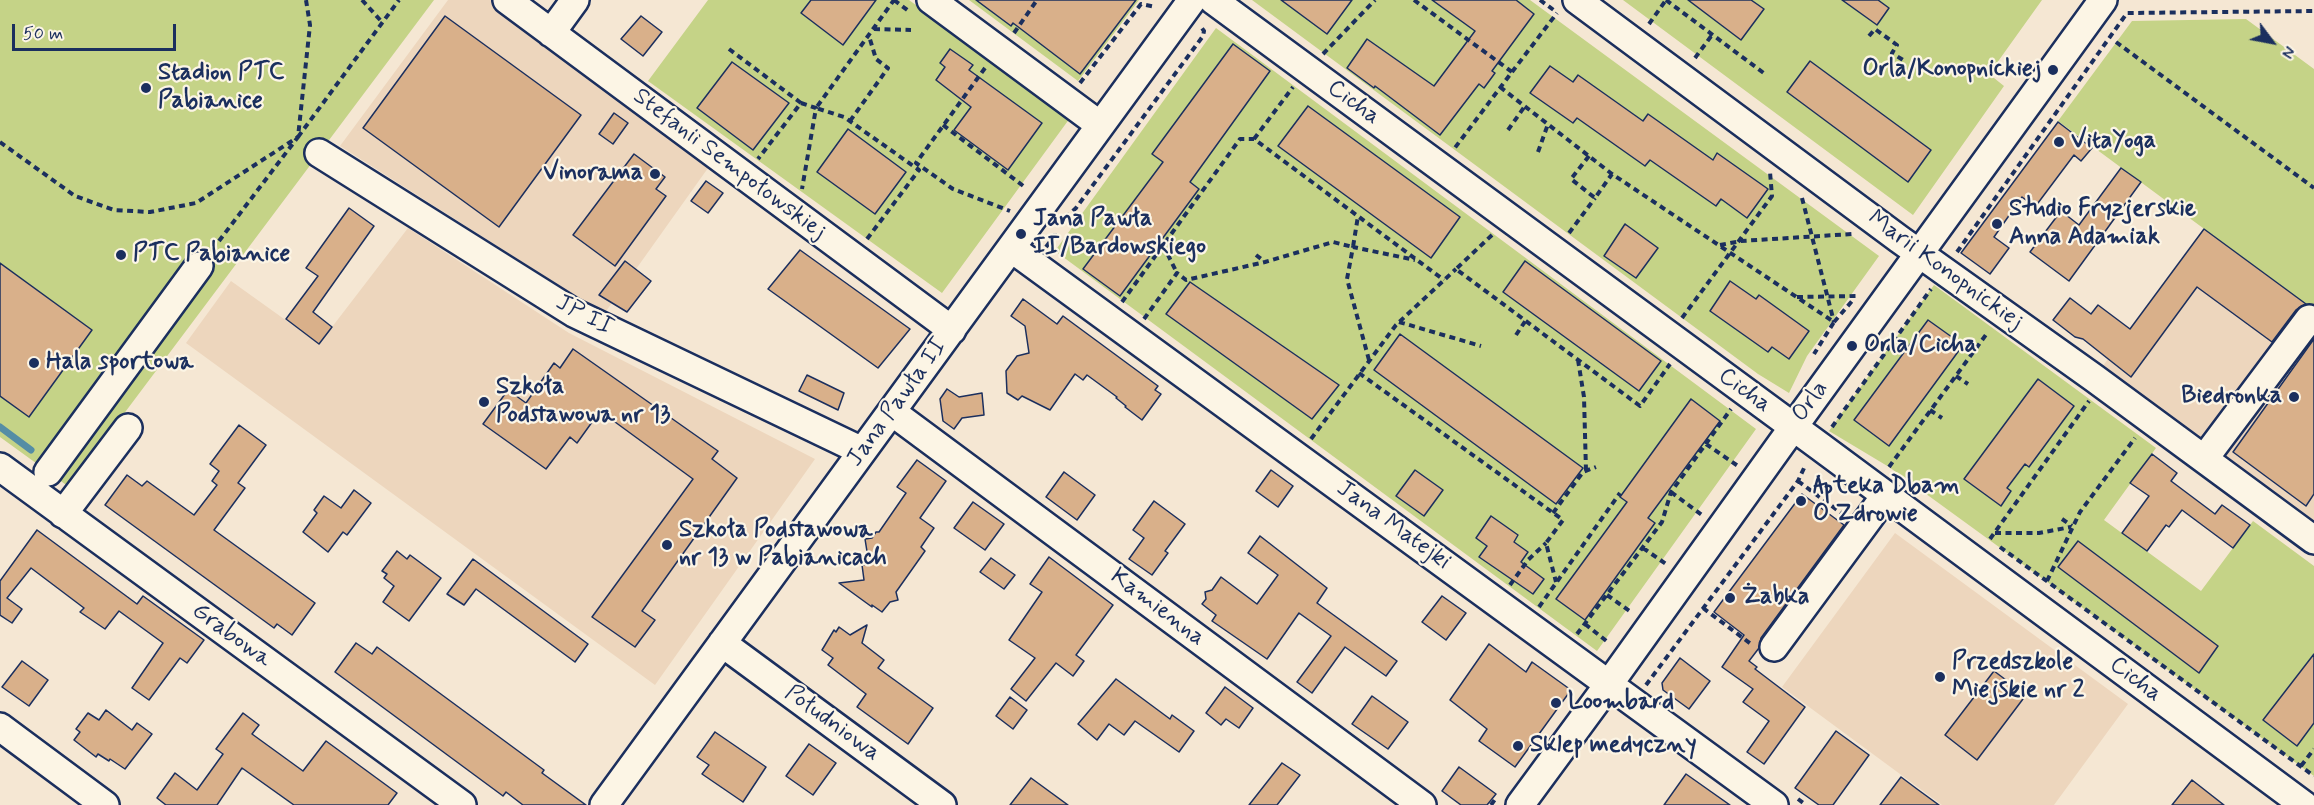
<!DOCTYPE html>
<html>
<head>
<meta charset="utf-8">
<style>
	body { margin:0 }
	#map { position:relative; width:2314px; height:805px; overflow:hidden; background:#f5e7d3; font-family:Mynerve,sans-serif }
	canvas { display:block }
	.north { position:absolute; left:2242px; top:12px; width:60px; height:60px; -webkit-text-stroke:4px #fcf5e5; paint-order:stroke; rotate:122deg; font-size:16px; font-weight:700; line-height:24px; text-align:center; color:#1b2f5e }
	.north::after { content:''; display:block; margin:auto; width:21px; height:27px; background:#1b2f5e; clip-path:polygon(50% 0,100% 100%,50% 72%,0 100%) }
	.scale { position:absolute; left:12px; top:24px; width:164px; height:27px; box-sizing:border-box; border:3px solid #1b2f5e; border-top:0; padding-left:8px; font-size:18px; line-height:21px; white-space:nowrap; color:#1b2f5e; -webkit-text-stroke:4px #fcf5e5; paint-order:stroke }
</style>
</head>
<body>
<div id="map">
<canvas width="2314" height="805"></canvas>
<div class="north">N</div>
<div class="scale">50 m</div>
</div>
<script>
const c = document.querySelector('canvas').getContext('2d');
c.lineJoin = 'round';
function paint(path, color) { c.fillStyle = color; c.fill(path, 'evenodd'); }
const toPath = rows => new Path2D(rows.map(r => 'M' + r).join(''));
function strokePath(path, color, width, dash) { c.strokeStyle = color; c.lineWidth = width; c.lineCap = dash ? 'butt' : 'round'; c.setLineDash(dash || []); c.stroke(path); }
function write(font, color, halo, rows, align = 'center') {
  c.font = font + ' Mynerve,sans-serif'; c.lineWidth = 4.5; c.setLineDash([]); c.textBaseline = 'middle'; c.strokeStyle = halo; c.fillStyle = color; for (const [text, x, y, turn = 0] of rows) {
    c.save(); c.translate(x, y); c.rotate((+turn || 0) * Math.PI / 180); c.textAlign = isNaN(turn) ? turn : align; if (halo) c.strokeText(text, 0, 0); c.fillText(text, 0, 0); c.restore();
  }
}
paint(toPath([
	[448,0,509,0,718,154,604,314,340,146],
	[408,228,569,333,815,459,655,685,186,343,231,281,319,344],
	[2204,229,2314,310,2314,540,2094,378],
	[1895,533,2128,704,2054,805,1942,805,1782,687]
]), '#edd6bd');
paint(toPath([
	[0,0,434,0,69,487,0,437],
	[708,0,909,0,1070,118,942,293,648,81],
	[969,0,1139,0,1078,81],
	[1252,0,1530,0,1879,256,1807,356,1789,393,1758,374],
	[1623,0,2042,0,1989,74,2004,86,1913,215],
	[2246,19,2314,69,2314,310,2058,121,2132,21],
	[1216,28,1756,429,1597,651,1055,251],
	[1934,285,2156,448,2104,520,2201,591,2253,521,2314,566,2314,776,1889,467,1829,431]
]), '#c5d387');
strokePath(toPath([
	[0,427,31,450]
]), '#558da5', 7);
const building = toPath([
	[811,0,876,0,843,45,801,13,811,0],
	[976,0,1136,0,1080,74,1013,23,1011,26,976,0],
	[1281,0,1352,0,1327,34,1281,0],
	[1432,0,1516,0,1534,14,1492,71,1495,73,1484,88,1479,84,1440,135,1375,86,1374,88,1347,68,1367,39,1434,86,1475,31,1432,0],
	[1688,0,1751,0,1764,9,1741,40,1688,0],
	[1842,0,1878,0,1889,8,1877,25,1842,0],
	[445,16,581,115,499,227,363,128,445,16],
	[641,16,662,32,643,56,621,39,641,16],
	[1233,44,1270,71,1190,182,1199,189,1120,296,1083,269,1163,162,1152,154,1233,44],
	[950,49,973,65,969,70,1042,123,1008,170,954,130,971,107,936,80,945,67,940,63,950,49],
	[1810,61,1931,150,1908,182,1787,92,1810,61],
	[732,62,789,103,753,150,697,108,732,62],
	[1550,66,1573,82,1578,75,1643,121,1648,114,1713,160,1717,153,1768,189,1747,218,1721,199,1716,206,1650,160,1645,166,1577,118,1573,123,1530,93,1550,66],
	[1308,106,1460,217,1431,258,1278,146,1308,106],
	[614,113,628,123,613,144,599,134,614,113],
	[2058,122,2092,148,2081,161,2074,155,2035,207,2022,197,1994,237,2009,248,1990,274,1961,253,2058,122],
	[848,129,906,172,875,214,817,172,848,129],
	[634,154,665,177,656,189,666,196,615,266,573,235,634,154],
	[2121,168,2141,182,2069,281,2030,252,2061,211,2079,225,2121,168],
	[706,181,723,193,708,213,691,201,706,181],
	[349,208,374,226,313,312,332,327,319,344,286,319,318,276,306,268,349,208],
	[1625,224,1658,248,1636,278,1604,256,1625,224],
	[2204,229,2306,304,2296,310,2272,342,2197,287,2131,377,2083,339,2075,337,2053,320,2070,298,2091,314,2098,305,2130,329,2204,229],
	[800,250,910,329,878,368,768,289,800,250],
	[625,261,651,281,627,312,599,295,625,261],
	[1525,261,1661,361,1639,391,1503,292,1525,261],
	[0,263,92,330,29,417,0,396,0,263],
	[1730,281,1756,299,1759,295,1809,331,1789,359,1772,347,1768,352,1710,311,1730,281],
	[1190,282,1339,385,1312,419,1166,314,1190,282],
	[1023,299,1057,324,1063,316,1158,386,1155,390,1161,394,1142,420,1125,407,1126,406,1116,398,1117,397,1087,375,1083,380,1075,374,1050,410,1022,396,1018,400,1007,393,1006,371,1017,356,1029,353,1025,326,1011,316,1023,299],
	[1928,320,1963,345,1889,446,1854,420,1928,320],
	[1400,334,1583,468,1556,504,1374,370,1400,334],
	[2314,339,2314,494,2306,506,2233,452,2314,339],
	[573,349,718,451,712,459,737,478,642,611,655,620,635,647,592,617,693,479,600,411,577,443,570,437,546,469,483,424,508,390,526,403,554,363,560,368,573,349],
	[807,375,844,393,838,410,799,391,807,375],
	[2038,379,2074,406,2029,467,2025,464,2007,488,2011,491,2001,506,1964,479,2038,379],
	[947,389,959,397,982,393,984,415,962,418,954,429,943,421,940,399,947,389],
	[1691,399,1720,421,1648,518,1655,523,1585,620,1556,599,1627,502,1620,497,1691,399],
	[239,425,266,445,238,483,245,488,214,530,315,603,292,635,277,624,274,628,105,505,127,475,142,486,147,481,194,515,217,485,212,481,219,471,210,464,239,425],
	[2152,454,2177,473,2171,481,2215,514,2222,505,2250,525,2233,548,2182,510,2169,527,2166,525,2147,551,2122,533,2149,496,2130,483,2152,454],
	[917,460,946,481,920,518,934,528,921,547,925,551,896,592,898,600,890,602,882,612,872,605,872,607,839,583,864,580,862,565,869,564,865,539,872,538,876,532,879,532,906,493,897,487,917,460],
	[1271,470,1293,486,1278,507,1256,491,1271,470],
	[1415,470,1443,490,1424,516,1396,496,1415,470],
	[1064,472,1095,495,1077,520,1046,497,1064,472],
	[354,490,371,503,347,535,343,532,328,552,303,532,317,513,314,510,324,496,341,508,354,490],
	[1802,494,1844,525,1761,638,1759,648,1749,661,1757,667,1755,669,1805,707,1764,764,1747,752,1769,721,1743,702,1753,689,1722,667,1744,635,1714,612,1802,494],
	[1154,501,1185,524,1165,551,1168,553,1152,575,1129,559,1144,538,1133,530,1154,501],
	[973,502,1004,524,985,550,954,528,973,502],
	[1491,516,1518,535,1514,542,1528,552,1521,562,1544,579,1533,594,1479,557,1487,546,1476,538,1491,516],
	[37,530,137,604,143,596,204,640,187,663,180,658,149,700,132,688,163,643,119,611,105,629,80,612,84,608,31,568,7,598,22,609,12,623,0,615,0,581,37,530],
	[1260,536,1327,588,1317,603,1397,661,1386,676,1345,647,1312,693,1297,682,1331,636,1299,613,1267,659,1212,621,1216,615,1202,604,1206,599,1205,592,1212,590,1221,577,1257,604,1278,575,1248,553,1260,536],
	[2078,541,2218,646,2199,673,2058,567,2078,541],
	[397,551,407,559,410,555,441,578,409,621,383,602,394,586,384,578,387,574,382,571,397,551],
	[1049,557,1113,605,1076,655,1084,661,1073,676,1056,663,1026,701,1011,689,1035,658,1009,640,1042,592,1030,584,1049,557],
	[991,558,1015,575,1004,589,980,572,991,558],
	[473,559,588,644,575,662,476,589,464,605,447,594,473,559],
	[1442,596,1466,613,1446,640,1422,622,1442,596],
	[867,625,862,643,884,660,878,668,933,708,908,744,857,707,866,694,828,665,833,658,822,650,834,630,836,632,839,627,850,635,867,625],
	[356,643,372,654,377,647,544,770,542,773,586,805,523,805,506,792,503,796,335,672,356,643],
	[1489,644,1526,672,1532,662,1571,690,1515,767,1479,741,1487,729,1450,700,1489,644],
	[2314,654,2314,723,2297,746,2263,720,2314,654],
	[1680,658,1710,681,1689,709,1663,690,1662,683,1680,658],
	[22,661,48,680,29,706,2,687,22,661],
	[1994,671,2026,695,1977,760,1945,735,1994,671],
	[1116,679,1170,719,1172,715,1194,731,1179,752,1135,721,1124,735,1109,724,1097,740,1078,724,1116,679],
	[1225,687,1253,708,1239,728,1226,719,1221,725,1206,713,1225,687],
	[1372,696,1408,722,1388,749,1352,724,1372,696],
	[1010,697,1027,710,1013,729,996,716,1010,697],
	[106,710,132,730,137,723,152,734,125,769,110,759,109,761,98,754,96,757,74,740,80,732,76,729,88,713,99,720,106,710],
	[243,713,259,725,252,734,303,771,326,741,397,793,388,805,294,805,242,768,217,805,166,805,157,798,175,773,197,790,223,754,216,749,243,713],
	[1836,731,1869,755,1833,805,1819,805,1795,788,1836,731],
	[715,732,766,767,743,802,702,774,709,765,697,757,715,732],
	[809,744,836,763,813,795,786,776,809,744],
	[1282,763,1300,775,1277,805,1249,805,1282,763],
	[1459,767,1496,794,1487,805,1461,805,1442,791,1459,767],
	[1686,774,1730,805,1664,805,1686,774],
	[1901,777,1917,789,1939,805,1880,805,1901,777],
	[1031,778,1068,805,1010,805,1031,778],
	[2192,780,2224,805,2172,805,2192,780]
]);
paint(building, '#d9b08a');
strokePath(building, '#1b2f5e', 1.5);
const minor = toPath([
	[507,0,952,330],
	[931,0,1100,125],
	[1213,0,1818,445,2304,805],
	[1577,0,1899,239,2094,378,2314,540],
	[551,33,575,0],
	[319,153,574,313,862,451],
	[1011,248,1774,805],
	[892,412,1422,805],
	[2204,459,2309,319],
	[0,467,462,805],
	[48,472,199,266],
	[63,514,128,428],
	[722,643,942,805],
	[1774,647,1886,495],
	[0,727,105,805],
	[604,805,1192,0],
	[1520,805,1609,684,1781,444,2103,0]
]);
strokePath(minor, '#1b2f5e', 32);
strokePath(toPath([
	[362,0,382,22],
	[894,0,910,12],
	[1414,0,1512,72,1454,149],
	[1540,0,1555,11],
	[1666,0,1765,74],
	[1649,24,1666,0],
	[874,29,911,30],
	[1014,33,1037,0],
	[1869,36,1875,29,1897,45,1892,53,1903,60],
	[2116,42,2314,188],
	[729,49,801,103,758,159],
	[1323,54,1375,0],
	[1695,58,1712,35],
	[985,68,916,163,953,189,1010,211],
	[1512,72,1557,13],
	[1080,83,1141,4,1156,7],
	[1500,87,1612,174,1834,322,1814,354],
	[801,103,816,108,802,189],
	[850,121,888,68,876,59,869,36],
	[943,125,1026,188],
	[1508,130,1525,106],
	[298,137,399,0],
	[1254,139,1293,87],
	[0,142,75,196,114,210,150,212,196,203,298,137],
	[1538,152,1548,124],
	[1589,156,1571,179,1595,198,1612,174],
	[1802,198,1834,322],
	[1065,218,1076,208,1203,36,1204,31,1201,27],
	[1569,233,1595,198],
	[1492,235,1456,269,1640,406,1670,364],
	[867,239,919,170,844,117,816,108,894,0],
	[219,241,298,137,310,25,306,0],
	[1163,245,1177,273],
	[1720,245,1741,241,1852,234],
	[1046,247,1055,235,1055,230],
	[1957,252,2127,13,2314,11],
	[1256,255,1265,262],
	[1797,297,1857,296],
	[1122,302,1240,139,1254,139,1444,280],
	[1682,318,1772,196,1770,172],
	[1144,319,1177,273,1186,280,1265,262,1333,242,1353,247,1358,216],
	[1399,322,1481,346],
	[1834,322,1853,300],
	[1516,335,1526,320],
	[1369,360,1347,279,1353,247,1415,260],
	[1578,360,1584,397,1586,471],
	[1359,373,1563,520,1546,543,1556,582],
	[1956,376,1968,384],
	[1930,410,1942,418],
	[1832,427,1931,289],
	[1311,439,1396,325,1456,269],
	[1706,444,1738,466],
	[1889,467,1988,332],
	[1798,481,1844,515],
	[1671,492,1702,515],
	[1553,513,1583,472,1596,467],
	[2062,519,2072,526],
	[1995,533,2039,533,2071,527],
	[1990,539,2089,401],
	[2000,547,2314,776],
	[1643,548,1666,564],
	[2047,581,2080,512,2135,438],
	[1510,585,1528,560,1546,543],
	[1607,595,1631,612],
	[1539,607,1620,493],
	[1703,608,1751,644],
	[1585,624,1609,643],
	[1577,634,1662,522,1671,492,1731,409],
	[1646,685,1798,481,1805,466],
	[2301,766,2314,749],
	[1798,799,1806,805],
	[1491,805,1496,798]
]), '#1b2f5e', 4, [6, 4.5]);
strokePath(minor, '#fcf5e5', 27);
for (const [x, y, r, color] of [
	[2053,70,6,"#1b2f5e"],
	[146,88,6,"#1b2f5e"],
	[2059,142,6,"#1b2f5e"],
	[655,174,6,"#1b2f5e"],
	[1997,224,6,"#1b2f5e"],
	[1021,234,6,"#1b2f5e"],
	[121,255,6,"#1b2f5e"],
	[1852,346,6,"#1b2f5e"],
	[34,363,6,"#1b2f5e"],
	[2294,397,6,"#1b2f5e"],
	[484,402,6,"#1b2f5e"],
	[1801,501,6,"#1b2f5e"],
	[667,545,6,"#1b2f5e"],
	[1730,598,6,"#1b2f5e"],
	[1940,677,6,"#1b2f5e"],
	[1556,703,6,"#1b2f5e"],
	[1518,746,6,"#1b2f5e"]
]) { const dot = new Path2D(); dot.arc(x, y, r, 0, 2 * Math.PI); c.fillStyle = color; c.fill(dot); strokePath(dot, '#fcf5e5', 2); }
write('bold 24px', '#1b2f5e', '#fcf5e5', [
	["Orla/Konopnickiej",2041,70,"right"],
	["Stadion PTC",158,74],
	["Pabianice",158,102],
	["VitaYoga",2071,142],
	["Vinorama",643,174,"right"],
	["Studio Fryzjerskie",2009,210],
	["Anna Adamiak",2009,238],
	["Jana Pawła",1033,220],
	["II/Bardowskiego",1033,248],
	["PTC Pabianice",133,255],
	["Orla/Cicha",1864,346],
	["Hala sportowa",46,363],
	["Szkoła",496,388],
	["Podstawowa nr 13",496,416],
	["Biedronka",2282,397,"right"],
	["Apteka Dbam",1813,487],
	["O Zdrowie",1813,515],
	["Szkoła Podstawowa",679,531],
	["nr 13 w Pabianicach",679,559],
	["Żabka",1742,598],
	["Przedszkole",1952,663],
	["Miejskie nr 2",1952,691],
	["Loombard",1568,703],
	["Sklep medyczny",1530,746]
], 'left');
write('24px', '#1b2f5e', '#fcf5e5', [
	["Cicha",1353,103,36],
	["Stefanii Sempołowskiej",729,165,37],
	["Marii Konopnickiej",1945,271,36],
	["JP II",584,316,28],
	["Cicha",1744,391,36],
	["Orla",1811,402,-54],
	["Jana Pawła II",898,403,-54],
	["Jana Matejki",1393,526,36],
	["Kamienna",1157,608,37],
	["Grabowa",231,636,36],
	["Cicha",2135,680,37],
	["Południowa",832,724,36]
]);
</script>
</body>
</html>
